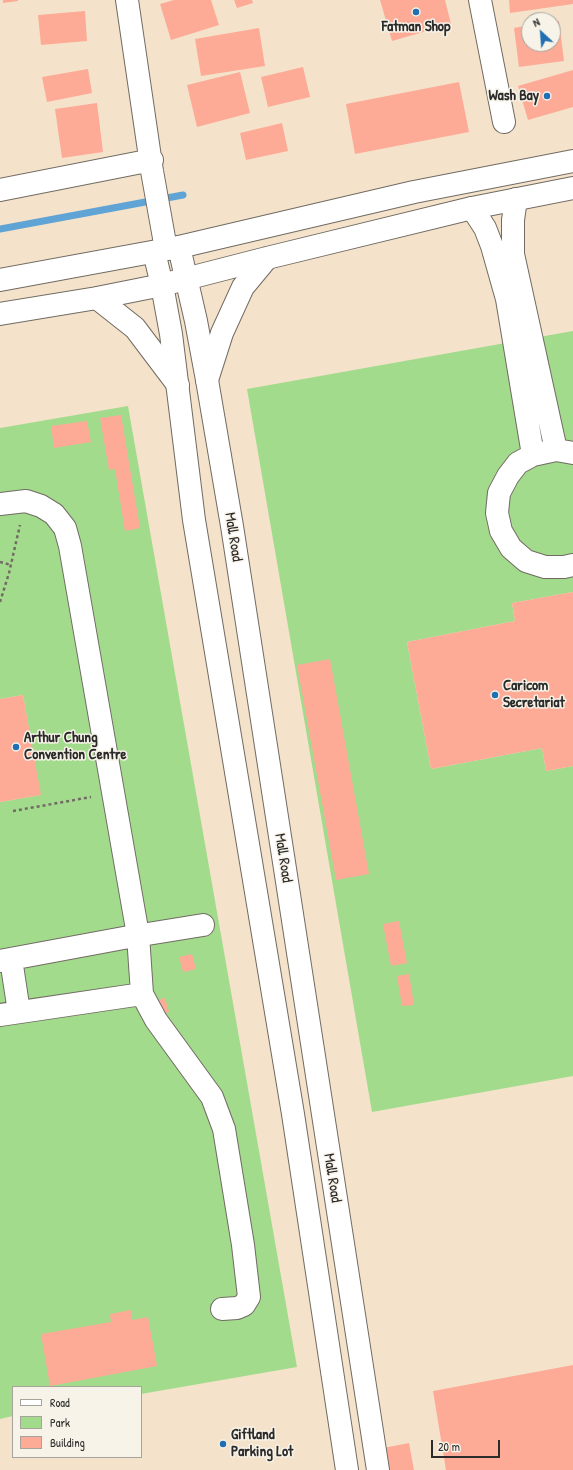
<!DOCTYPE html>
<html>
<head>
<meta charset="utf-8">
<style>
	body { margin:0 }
	#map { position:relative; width:573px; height:1470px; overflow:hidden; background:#f4e3ca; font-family:"Patrick Hand",sans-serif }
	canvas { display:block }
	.legend { position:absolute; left:12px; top:1386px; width:130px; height:72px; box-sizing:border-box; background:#f7f3e8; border:1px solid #a5a39c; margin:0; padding:5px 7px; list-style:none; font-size:12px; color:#2b2b2b }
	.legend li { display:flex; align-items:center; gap:8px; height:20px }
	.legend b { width:20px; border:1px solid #a5a39c }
	.north { position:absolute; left:521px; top:12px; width:40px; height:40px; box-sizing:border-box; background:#f7f3e8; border:1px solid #a5a39c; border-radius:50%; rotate:334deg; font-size:11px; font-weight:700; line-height:16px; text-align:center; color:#2b2b2b }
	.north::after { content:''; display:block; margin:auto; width:14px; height:18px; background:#1f6fb2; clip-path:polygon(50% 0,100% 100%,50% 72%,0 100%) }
	.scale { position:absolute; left:431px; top:1440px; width:69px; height:18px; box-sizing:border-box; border:2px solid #2b2b2b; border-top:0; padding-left:5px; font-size:12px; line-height:14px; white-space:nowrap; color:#2b2b2b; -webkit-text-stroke:3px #f7f3e8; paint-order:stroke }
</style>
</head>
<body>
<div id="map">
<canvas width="573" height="1470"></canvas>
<ul class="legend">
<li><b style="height:5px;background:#fff"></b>Road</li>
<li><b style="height:11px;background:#a3db8d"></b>Park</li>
<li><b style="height:11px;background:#fdab97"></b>Building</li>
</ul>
<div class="north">N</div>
<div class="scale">20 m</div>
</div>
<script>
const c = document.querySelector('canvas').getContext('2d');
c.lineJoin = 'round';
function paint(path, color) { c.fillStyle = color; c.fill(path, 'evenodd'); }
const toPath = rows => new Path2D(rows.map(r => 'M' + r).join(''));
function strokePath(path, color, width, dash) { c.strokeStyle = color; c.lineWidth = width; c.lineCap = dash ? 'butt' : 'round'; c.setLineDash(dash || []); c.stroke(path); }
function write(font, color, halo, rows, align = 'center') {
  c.font = font + ' "Patrick Hand",sans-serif'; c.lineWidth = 3; c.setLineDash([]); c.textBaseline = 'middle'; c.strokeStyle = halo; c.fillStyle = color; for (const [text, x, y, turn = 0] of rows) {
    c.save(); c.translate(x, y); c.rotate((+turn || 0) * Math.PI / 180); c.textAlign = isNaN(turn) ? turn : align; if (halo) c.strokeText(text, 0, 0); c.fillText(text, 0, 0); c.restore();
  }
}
paint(toPath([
	[573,331,573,592,512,603,515,621,407,642,431,769,542,748,546,771,573,766,573,1076,372,1112,247,389],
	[128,406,297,1367,141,1394,141,1387,13,1387,13,1416,0,1419,0,802,40,795,23,695,0,699,0,428]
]), '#a3db8d');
strokePath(toPath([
	[0,229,183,195]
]), '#5fa4d4', 7);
paint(toPath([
	[3,0,18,0,18,1,3,3],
	[174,0,211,0,219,25,171,40,160,4],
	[234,0,252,0,253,3,237,8],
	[380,0,445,0,451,24,392,41],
	[509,0,573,0,573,4,510,13],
	[85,11,87,41,41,45,38,15],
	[559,21,564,61,519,67,514,28,529,25,529,44,553,44,553,22],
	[259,28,265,66,201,76,195,39],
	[303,67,310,97,268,107,261,77],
	[88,69,92,93,47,102,42,77],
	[573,70,573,107,528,120,518,86],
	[240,72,250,113,197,127,187,85],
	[459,82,469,132,355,154,346,104],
	[97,103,103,152,62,158,55,109],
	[282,123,288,151,246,160,240,133],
	[121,415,140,528,125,531,115,469,109,470,100,418],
	[87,421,91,442,54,448,51,426],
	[573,592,573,766,546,771,542,748,431,769,407,642,515,621,512,603],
	[330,659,369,874,336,880,297,665],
	[23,695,41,795,0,802,0,699],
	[399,921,407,963,391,966,383,924],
	[192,954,196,969,183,972,179,957],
	[409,974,414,1005,402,1006,397,976],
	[165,998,169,1012,159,1015,155,1001],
	[131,1310,132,1320,148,1317,157,1366,50,1386,41,1334,111,1322,110,1314],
	[573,1365,573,1470,446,1470,433,1391],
	[409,1443,414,1470,382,1470,378,1449]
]), '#fdab97');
const minor = toPath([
	[127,0,152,171,166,249],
	[480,0,504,122],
	[0,190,152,160],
	[516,199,513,220,513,254,556,450],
	[472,208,485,228,492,246,507,299,533,455],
	[179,247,196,321,207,380,232,526,378,1470],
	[154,252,162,285,171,334,194,520,293,1114,347,1470],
	[573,453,556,450,533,455,518,463,508,476,499,493,497,513,501,531,511,548,526,561,545,567,564,567,573,565],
	[0,504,26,501,41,506,54,514,65,528,70,546,138,935,142,994,0,1015],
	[11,959,19,1012],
	[0,961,129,937,203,925],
	[142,994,156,1020,212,1097,224,1129,243,1245,249,1297,244,1305,237,1308,222,1309]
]);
const major = toPath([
	[0,280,179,247,414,192,573,161],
	[97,298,135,328,178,385],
	[0,314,97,298,162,285,267,258,472,208,573,188],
	[207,380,222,333,243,287,267,258]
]);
strokePath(minor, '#716b63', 24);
strokePath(major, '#716b63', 24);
strokePath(toPath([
	[0,562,11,565],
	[0,602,9,573,20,525],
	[13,811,91,797]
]), '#716b63', 2.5, [3, 3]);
strokePath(minor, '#fff', 22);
strokePath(major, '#fff', 22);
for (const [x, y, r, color] of [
	[416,12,4,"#1f6fb2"],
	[547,96,4,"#1f6fb2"],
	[495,695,4,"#1f6fb2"],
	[16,747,4,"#1f6fb2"],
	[223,1444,4,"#1f6fb2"]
]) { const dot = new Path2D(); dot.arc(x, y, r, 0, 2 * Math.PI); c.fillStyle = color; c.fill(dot); strokePath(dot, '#f7f3e8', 1.5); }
write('bold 15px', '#2b2b2b', '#f7f3e8', [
	["Fatman Shop",416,27,"center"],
	["Wash Bay",539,96,"right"],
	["Caricom",503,686],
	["Secretariat",503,703],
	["Arthur Chung",24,738],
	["Convention Centre",24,755],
	["Giftland",231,1435],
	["Parking Lot",231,1452]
], 'left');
write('15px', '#2b2b2b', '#f7f3e8', [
	["Mall Road",233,537,81],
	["Mall Road",283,858,81],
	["Mall Road",332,1178,81]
]);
</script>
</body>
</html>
